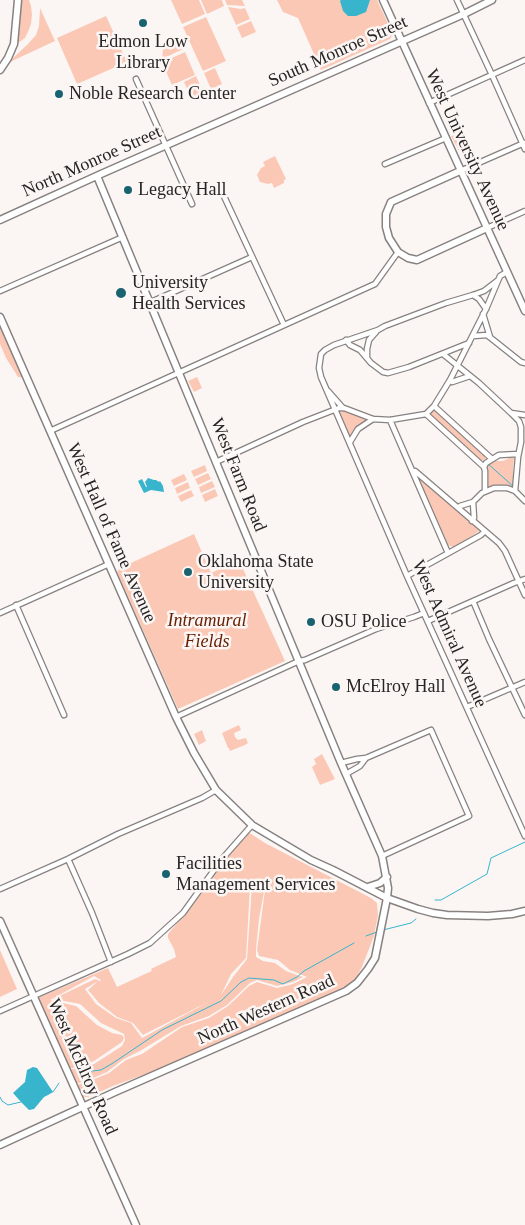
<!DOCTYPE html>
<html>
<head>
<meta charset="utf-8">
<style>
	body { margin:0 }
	canvas { display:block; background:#fbf6f4 }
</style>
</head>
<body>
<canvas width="525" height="1225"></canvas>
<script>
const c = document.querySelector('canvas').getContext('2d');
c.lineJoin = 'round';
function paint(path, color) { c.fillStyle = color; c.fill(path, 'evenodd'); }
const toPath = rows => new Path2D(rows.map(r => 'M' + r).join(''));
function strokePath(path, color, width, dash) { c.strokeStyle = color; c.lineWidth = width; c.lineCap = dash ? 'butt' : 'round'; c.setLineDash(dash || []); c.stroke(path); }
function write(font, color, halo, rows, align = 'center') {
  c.font = font + ' Georgia,serif'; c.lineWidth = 5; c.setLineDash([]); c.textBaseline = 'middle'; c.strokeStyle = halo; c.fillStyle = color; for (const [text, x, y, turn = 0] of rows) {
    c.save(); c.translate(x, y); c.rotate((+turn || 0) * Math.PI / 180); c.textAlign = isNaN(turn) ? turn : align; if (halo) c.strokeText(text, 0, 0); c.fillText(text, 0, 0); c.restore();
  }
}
paint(toPath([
	[21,0,29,0,31,6,32,15,31,24,28,32,25,38,18,43,17,39],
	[171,0,199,0,205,14,182,24],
	[201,0,222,0,224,6,207,14],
	[225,0,242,0,245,6,227,5],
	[277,0,377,0,393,34,390,39,321,70,298,18,283,12],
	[228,7,241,9,245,8,250,19,236,25],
	[40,8,55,41,10,62,14,57,28,44,36,35,39,26],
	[106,16,127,62,77,84,57,38],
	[206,17,226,61,203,71,183,27],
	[251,21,256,32,242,38,237,27],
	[180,41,183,49,162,59,163,49],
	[185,52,195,75,172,85,163,65,163,62],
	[215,68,222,84,211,89,204,73],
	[196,76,203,92,191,97,184,82],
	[460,132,467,148,459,151,451,136],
	[275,156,286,179,284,180,284,183,274,188,272,183,268,184,260,182,257,175,261,168,265,166,263,162],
	[0,317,27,378,18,377,6,358,0,344],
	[197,377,202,388,194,392,188,381],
	[339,408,373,419,364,424,350,442,335,409],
	[435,410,486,455,485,459,484,460,480,460,430,416,430,412],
	[513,456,514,458,513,469,513,484,512,487,511,488,487,488,487,466,490,463,493,461,503,461],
	[205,465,207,471,194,477,191,471],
	[208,473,211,479,198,485,195,479],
	[184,474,187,480,174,486,171,480],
	[420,478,477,527,479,531,455,548,448,545,420,481],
	[212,481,215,487,201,493,199,487],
	[188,482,190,488,177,494,175,488],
	[215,489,218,496,205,502,202,495],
	[191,490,194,496,181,502,178,496],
	[194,534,211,573,239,560,285,661,178,709,117,572,120,568],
	[239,725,241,730,234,733,235,737,238,740,246,738,248,743,245,745,230,751,229,748,228,748,222,733],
	[202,730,206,741,199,745,194,734],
	[322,754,335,779,320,785,312,767,316,764,314,759],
	[248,832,265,843,371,898,377,903,378,915,374,936,362,967,354,981,344,988,159,1069,113,1086,88,1097,83,1097,77,1085,92,1080,109,1073,126,1060,142,1054,182,1027,209,1018,228,1006,249,986,257,982,277,988,293,984,307,977,290,970,278,960,259,956,257,950,265,890,264,882,258,879,250,886,246,958,231,974,221,995,233,977,247,959,252,885,257,883,263,888,264,892,259,919,256,949,256,957,263,961,275,963,286,971,303,977,293,982,277,986,257,980,250,983,227,1005,209,1016,181,1026,140,1051,124,1059,107,1072,91,1079,76,1084,69,1070,94,1064,122,1046,125,1040,124,1034,101,1023,80,1004,53,999,95,979,100,981,101,980,94,976,50,1000,76,1006,97,1025,112,1033,122,1035,124,1038,122,1042,94,1061,73,1068,69,1068,38,998,108,968,117,987,145,974,152,971,151,969,176,957,174,949,168,938,168,934,195,902,206,884,219,869],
	[98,981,88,990,99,1003,117,1017,133,1023,143,1035,212,1000,142,1038,131,1023,116,1018,96,1004,85,989],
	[0,950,17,989,0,997]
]), '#fcc8b6');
paint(toPath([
	[341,0,370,0,366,12,356,16,348,16,343,11,340,1],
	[148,478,154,480,156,480,159,482,160,481,163,486,164,492,151,490,144,493,138,481,142,479,146,487,147,487,145,482],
	[33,1067,37,1068,53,1092,48,1095,44,1097,34,1109,29,1110,21,1102,13,1093,25,1082,27,1070]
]), '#39b4cd');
strokePath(toPath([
	[487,463,514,487],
	[435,900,441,900,487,874,491,858,525,842],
	[383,930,411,923,416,919],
	[366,936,377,932],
	[83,1072,101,1070,113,1063,162,1030,221,1001,241,982,249,978,274,980,283,984,297,977,304,971,354,943],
	[53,1092,59,1083],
	[0,1097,2,1101,8,1105,21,1102]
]), '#39b4cd', 1);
const street = toPath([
	[457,0,492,75,525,149],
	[136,79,192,204],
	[429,103,525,60],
	[385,164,446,138],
	[460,171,524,143],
	[222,192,284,325],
	[487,228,525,211],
	[497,281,484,291,473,295,446,303,385,326,378,330,334,345,325,350,321,354,319,368,321,377,407,576,525,836],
	[0,291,123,237],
	[473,295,479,299,486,309],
	[151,302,252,257],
	[483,314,490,337],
	[473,336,487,335,521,362,525,363],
	[346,340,350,345,360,350,371,363,383,372,388,373,409,367,469,343],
	[443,354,479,383,511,413,525,415],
	[367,358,367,349,369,340,376,332],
	[450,380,452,382,470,376],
	[328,391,343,408],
	[434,406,492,459],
	[426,414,484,467,485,471,485,491],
	[512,414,519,421,521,427,521,442,518,457,515,491,525,501],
	[390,420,448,553],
	[50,431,375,284,398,252],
	[350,442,358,429,373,419],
	[216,462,303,422,339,408,344,408,373,419,390,420,426,414,434,406,450,380,486,309,500,276,507,272],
	[484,467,486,463,499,455,518,454],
	[413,472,415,471,499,543,505,551,525,595],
	[458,508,460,506,473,502,482,493,494,488,507,488,515,491],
	[472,521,474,518,473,502],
	[407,576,481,535,485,531],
	[473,601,489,639,525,715],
	[16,605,64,715],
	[0,613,109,564],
	[428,621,514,583,525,579],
	[467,707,525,682],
	[176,717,299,661,305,660,376,629,414,617,424,613],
	[341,763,357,759,366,758,431,730,469,816,382,856],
	[346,774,360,766,366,758],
	[68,859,92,913,111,962],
	[0,889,68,859,118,834,202,798,216,790],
	[0,1011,128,954,150,943,183,913,222,859,252,825]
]);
const secondary = toPath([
	[383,0,525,311],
	[0,70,8,58,14,44,18,0],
	[460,171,391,202,386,214,386,227,389,238,398,252,408,258,417,260,487,228],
	[0,220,101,174,464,14,492,0],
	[0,317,176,717,194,753,216,790,252,825,311,860,333,870,387,898,418,909,433,913,447,915,488,916,512,914,525,911],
	[368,887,380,883,387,877],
	[0,921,136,1225],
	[0,1145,115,1092,346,991,357,983,368,969,375,958,387,898,388,888,382,856,341,763,97,176]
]);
strokePath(street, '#878280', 7);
strokePath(secondary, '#878280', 9);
strokePath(street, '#fff', 4.5);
strokePath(secondary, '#fff', 6);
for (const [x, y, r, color] of [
	[143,23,5,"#196270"],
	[59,94,5,"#196270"],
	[128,190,5,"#196270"],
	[121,293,6,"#196270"],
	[188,572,5,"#196270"],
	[311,622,5,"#196270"],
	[336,687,5,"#196270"],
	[166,874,5,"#196270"]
]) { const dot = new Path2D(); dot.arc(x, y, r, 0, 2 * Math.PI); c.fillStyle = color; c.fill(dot); strokePath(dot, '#fbf6f4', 2); }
write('18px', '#272524', '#fbf6f4', [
	["Edmon Low",143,42,"center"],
	["Library",143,63,"center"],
	["Noble Research Center",69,94],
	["Legacy Hall",138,190],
	["University",132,283],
	["Health Services",132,304],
	["Oklahoma State",198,562],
	["University",198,583],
	["OSU Police",321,622],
	["McElroy Hall",346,687],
	["Facilities",176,864],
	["Management Services",176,885]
], 'left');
write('18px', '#272524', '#fbf6f4', [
	["South Monroe Street",338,52,-24],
	["West University Avenue",467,150,65],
	["North Monroe Street",92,162,-24],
	["West Farm Road",238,475,68],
	["West Hall of Fame Avenue",111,533,66],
	["West Admiral Avenue",449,634,66],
	["North Western Road",266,1010,-24],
	["West McElroy Road",82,1067,66]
]);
write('italic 18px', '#671d00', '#fbf6f4', [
	["Intramural",207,621],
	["Fields",207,642]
]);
</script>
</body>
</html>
